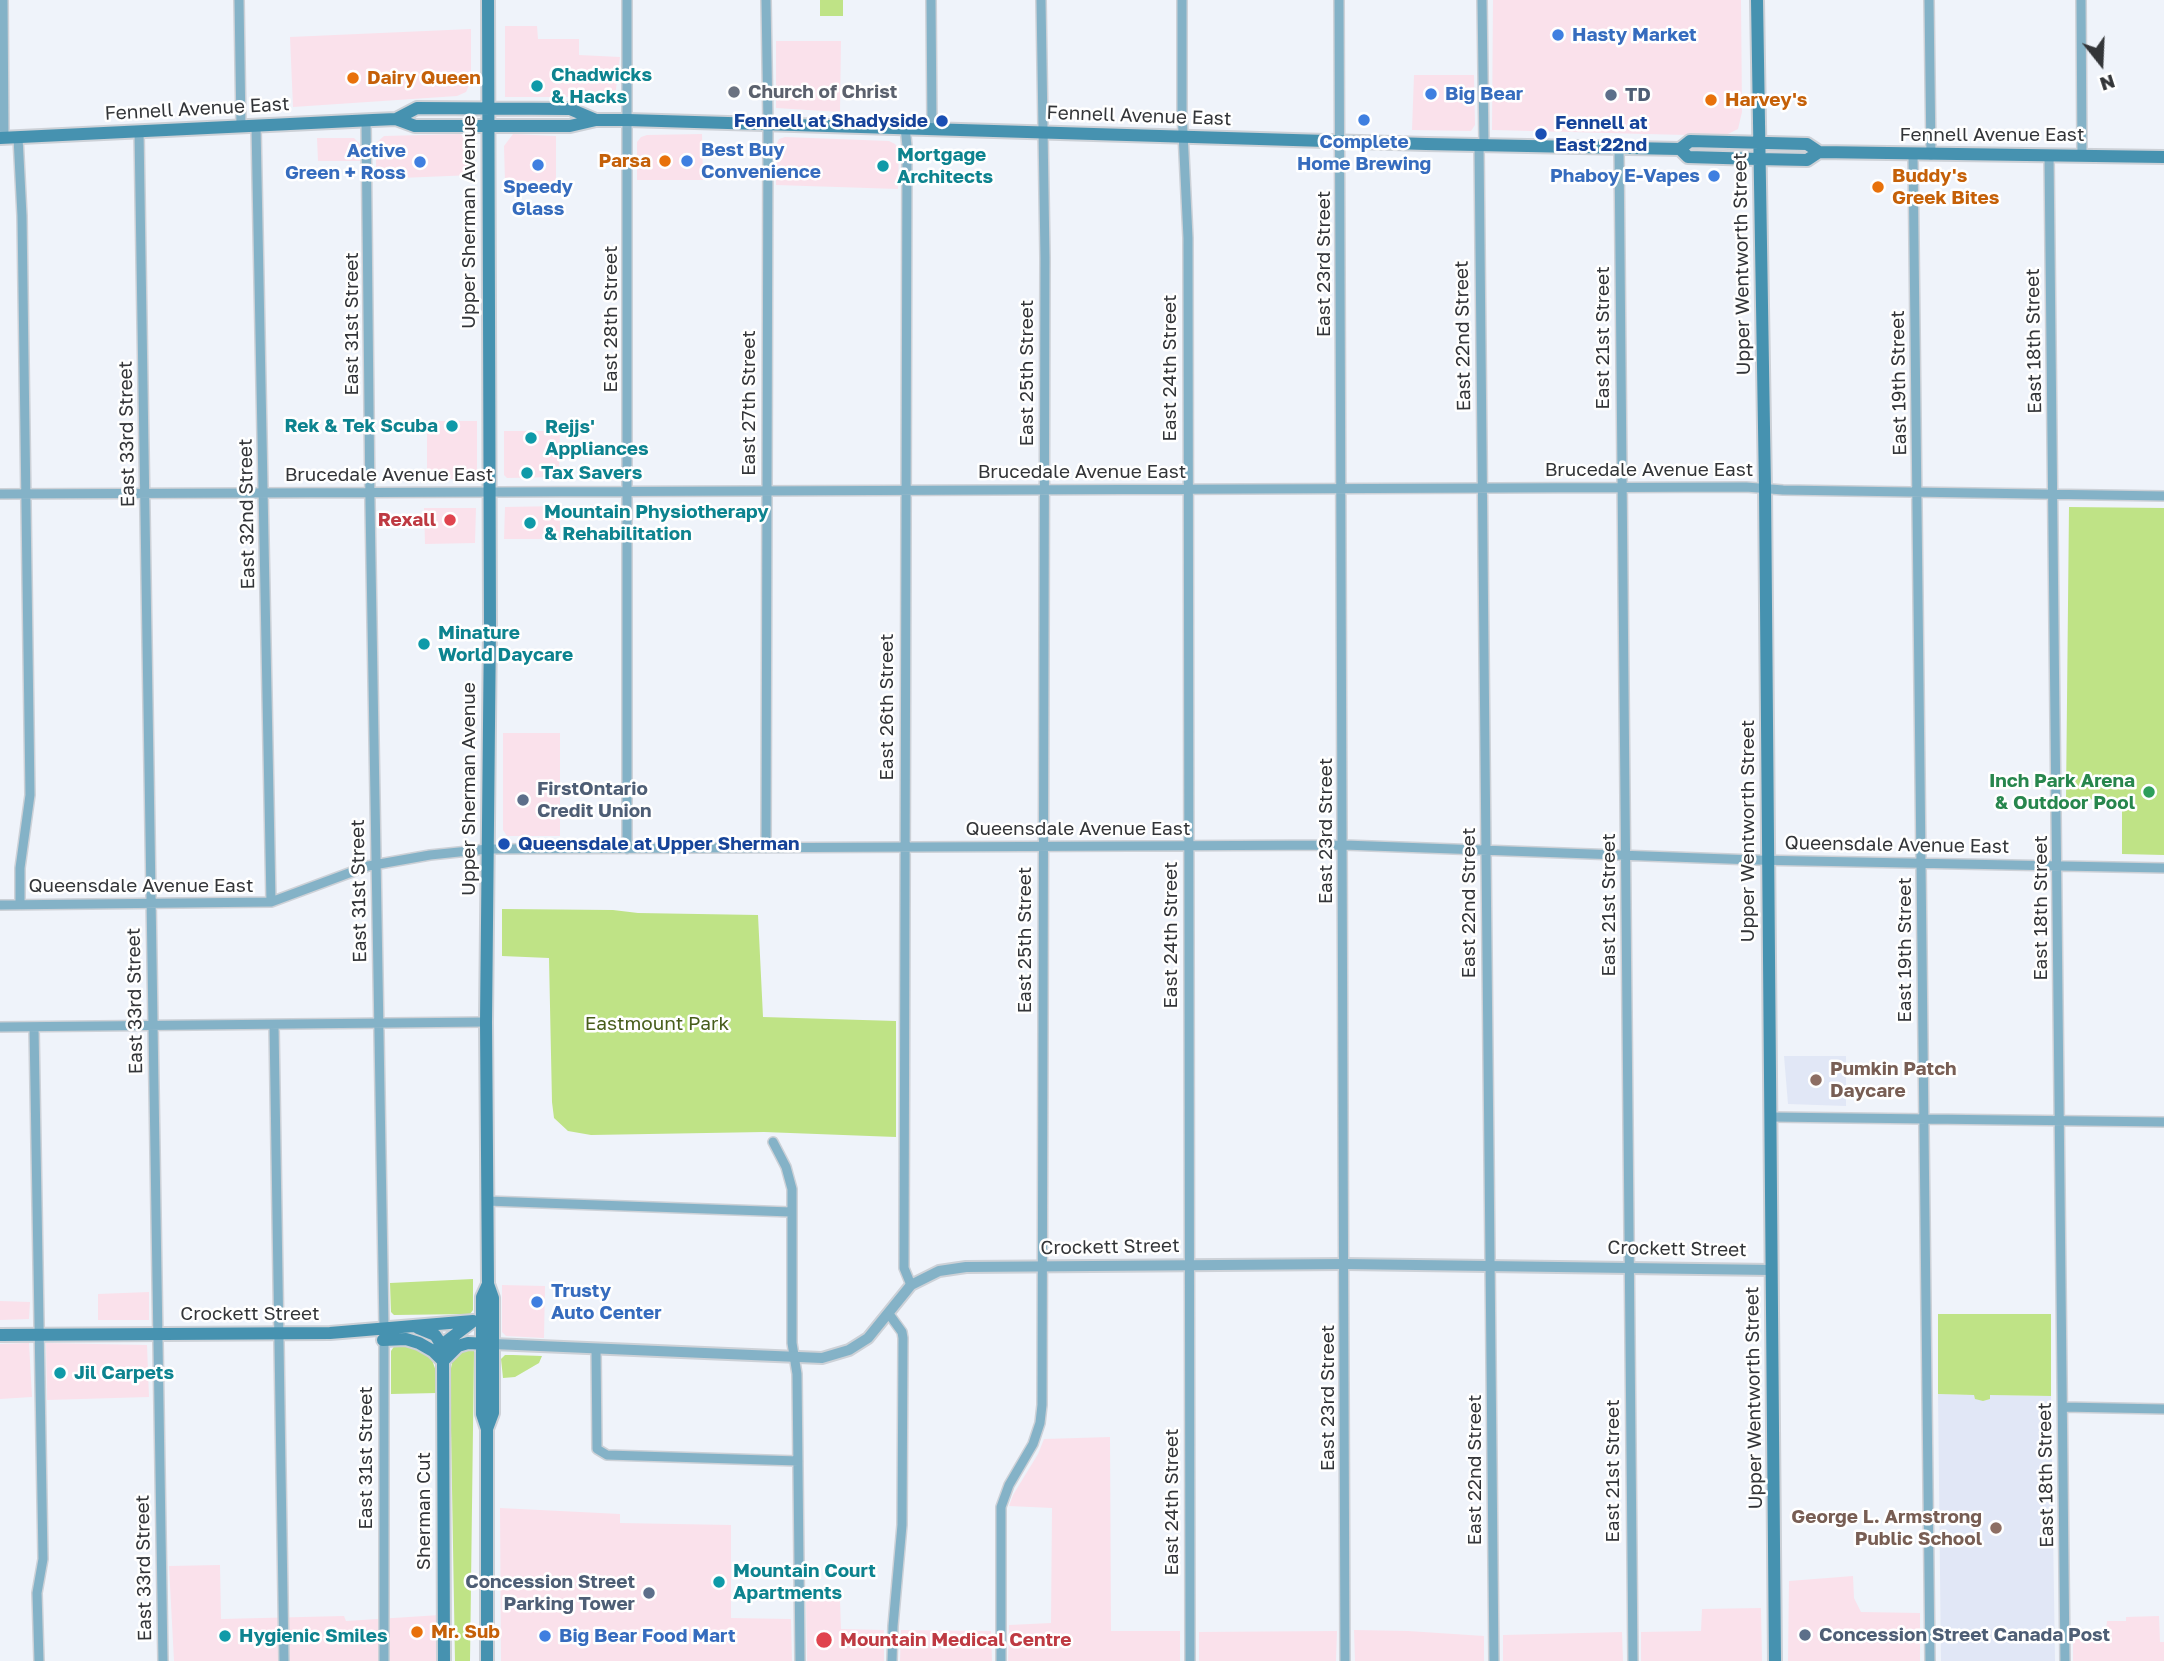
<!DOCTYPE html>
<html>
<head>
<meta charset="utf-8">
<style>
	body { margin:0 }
	#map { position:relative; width:2164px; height:1661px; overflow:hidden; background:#eff3fa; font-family:"Golos Text",sans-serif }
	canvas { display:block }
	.north { position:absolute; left:2066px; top:28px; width:70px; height:70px; -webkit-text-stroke:5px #fff; paint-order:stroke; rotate:162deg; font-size:19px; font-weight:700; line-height:28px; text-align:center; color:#333538 }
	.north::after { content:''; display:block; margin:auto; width:24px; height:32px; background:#333538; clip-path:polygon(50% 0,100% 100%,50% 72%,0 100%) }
</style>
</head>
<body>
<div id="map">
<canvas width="2164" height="1661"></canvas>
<div class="north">N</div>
</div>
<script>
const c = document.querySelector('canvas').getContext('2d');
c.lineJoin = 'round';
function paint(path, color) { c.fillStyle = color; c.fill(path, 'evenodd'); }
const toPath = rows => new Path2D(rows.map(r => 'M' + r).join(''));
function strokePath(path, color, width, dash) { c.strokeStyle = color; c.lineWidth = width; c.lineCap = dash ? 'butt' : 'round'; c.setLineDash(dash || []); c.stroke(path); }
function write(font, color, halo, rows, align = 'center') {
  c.font = font + ' "Golos Text",sans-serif'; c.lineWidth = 5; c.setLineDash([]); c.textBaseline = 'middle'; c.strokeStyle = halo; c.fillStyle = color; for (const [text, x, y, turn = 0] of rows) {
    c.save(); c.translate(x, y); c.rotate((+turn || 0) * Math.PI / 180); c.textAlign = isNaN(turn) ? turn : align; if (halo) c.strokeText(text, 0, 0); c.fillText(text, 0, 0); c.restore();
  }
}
paint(toPath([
	[1493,0,1741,0,1742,112,1738,129,1724,136,1492,130],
	[505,26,537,26,538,39,579,39,579,55,620,57,615,97,505,97],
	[471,29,471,81,466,92,457,96,293,107,290,37],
	[776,41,841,41,840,112,776,108],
	[1414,75,1474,75,1475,125,1471,131,1412,130],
	[460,134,472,141,473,175,376,179,376,143,384,136],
	[513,134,556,136,556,183,505,182,504,146],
	[702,134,703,180,637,180,637,142,641,137,647,135],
	[785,137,889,141,895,144,899,150,898,189,776,185,776,145,779,139],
	[317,138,354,138,360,144,360,161,318,161],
	[427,421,477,421,477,479,427,479],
	[504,431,560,431,559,477,507,478,504,475],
	[560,506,560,539,504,539,505,507],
	[424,508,476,508,475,543,425,544],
	[503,733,560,733,560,836,507,836,503,830],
	[502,1285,545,1286,544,1338,506,1336,502,1332],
	[149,1292,149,1320,98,1320,98,1294],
	[0,1301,30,1302,29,1319,0,1320],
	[29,1343,32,1397,0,1399,0,1344],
	[46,1343,147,1345,149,1397,47,1400],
	[1110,1437,1111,1631,1180,1631,1180,1661,1008,1661,1009,1625,1051,1623,1052,1508,1009,1506,1013,1495,1038,1454,1044,1439],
	[500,1508,620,1514,620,1523,731,1525,731,1618,791,1619,792,1661,501,1661],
	[220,1565,221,1619,344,1616,346,1621,440,1615,440,1661,174,1661,169,1566],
	[1853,1576,1854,1598,1861,1612,1920,1613,1920,1661,1788,1661,1789,1581],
	[806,1600,840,1600,841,1629,884,1630,884,1661,807,1661],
	[1761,1608,1762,1661,1641,1661,1641,1632,1701,1631,1702,1609],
	[2159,1616,2160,1642,2164,1642,2164,1661,2073,1661,2073,1639,2105,1640,2107,1621,2126,1621,2126,1617],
	[901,1630,991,1631,992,1661,900,1661],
	[1354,1630,1408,1631,1484,1636,1484,1661,1355,1661],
	[1337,1631,1336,1661,1199,1661,1199,1632],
	[1622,1632,1623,1661,1503,1661,1503,1635]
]), '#fae1eb');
paint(toPath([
	[1784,1056,1846,1056,1846,1106,1788,1104],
	[1938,1394,2051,1396,2055,1661,1941,1661]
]), '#e1e7f6');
paint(toPath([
	[820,0,843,0,843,16,820,16],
	[2069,507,2164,508,2164,855,2122,854,2122,801,2066,798],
	[502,909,613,910,638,913,758,915,763,1017,896,1021,896,1137,764,1132,591,1135,568,1131,554,1118,552,1102,549,958,502,956],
	[473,1279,473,1310,470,1314,394,1315,391,1312,390,1283],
	[1938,1314,2051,1314,2051,1396,1990,1395,1990,1399,1983,1401,1975,1399,1974,1395,1938,1394],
	[395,1345,414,1345,431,1357,437,1374,437,1393,391,1394,391,1351],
	[468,1350,474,1351,470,1661,455,1661,450,1373,453,1358,458,1353],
	[505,1355,513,1355,542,1356,539,1363,515,1377,503,1378,501,1359]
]), '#bfe386');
const minor = toPath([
	[3,0,4,138],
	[239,0,241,127],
	[931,0,932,128],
	[1182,0,1182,111,1188,238,1190,1661],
	[1339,0,1345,1661],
	[1482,0,1484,145],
	[1929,0,1931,155],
	[2081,0,2082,155],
	[366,121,370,504,384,1329,384,1661],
	[256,126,271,902],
	[905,127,907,146,904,1268,911,1285],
	[139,131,163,1661],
	[18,137,22,216,30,795,20,868,20,904],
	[1479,145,1494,1661],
	[1619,148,1633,1661],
	[1913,154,1930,1661],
	[2049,155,2065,1661],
	[0,494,1746,487,1783,490,2164,496],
	[766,848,768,124,766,0],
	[627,849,627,0],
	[0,905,271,902,368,866,430,855,488,849,1344,845,1755,860,2164,868],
	[274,1025,284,1661],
	[0,1027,486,1022],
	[34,1027,43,1559,37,1593,39,1661],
	[1771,1117,2164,1122],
	[773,1142,786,1167,792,1189,792,1343,797,1374,800,1661],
	[487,1201,791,1212],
	[889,1314,902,1332,903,1338,902,1525,893,1626,892,1661],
	[596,1349,597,1449,607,1455,798,1461],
	[2063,1407,2164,1409],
	[1001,1661,1001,1507,1009,1485,1033,1444,1040,1423,1042,1405,1045,258,1041,0]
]);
const tertiary = toPath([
	[493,1344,822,1358,849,1350,868,1338,911,1285,939,1271,966,1267,1345,1264,1771,1270]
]);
const secondary = toPath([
	[1757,0,1765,488,1775,1661],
	[396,119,415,126,570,126,596,120,628,120,1426,144,1680,149,1690,141,1807,144,1819,152,2164,157],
	[0,138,373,120,396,119,417,108,570,109,596,120],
	[1680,149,1688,157,1758,159,1807,160,1819,152],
	[418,1328,435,1335,439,1341,443,1361,444,1661],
	[0,1335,330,1333,473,1321],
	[383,1340,406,1339,419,1343,433,1351,443,1361],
	[444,1354,447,1341,472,1322],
	[443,1361,458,1346,468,1343,488,1344],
	[487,1429,493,1413,493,1298,488,1284,486,1022,490,625,488,0],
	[487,1661,487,1429,482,1414,482,1297,488,1284]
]);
strokePath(minor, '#cdd1d7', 12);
strokePath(tertiary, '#cdd1d7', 14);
strokePath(secondary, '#cdd1d7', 16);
strokePath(minor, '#84b2c7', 9);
strokePath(tertiary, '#84b2c7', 10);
strokePath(secondary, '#4692b0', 12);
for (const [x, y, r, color] of [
	[1558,35,7,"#3f7fe0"],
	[353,78,7,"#e8710a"],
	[537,86,7,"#0f9aa8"],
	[734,92,7,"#6b7280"],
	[1431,94,7,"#3f7fe0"],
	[1611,95,7,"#5c6f8a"],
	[1711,100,7,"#e8710a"],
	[1364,120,7,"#3f7fe0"],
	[942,121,7,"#1a4fb4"],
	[1541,134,7,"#1a4fb4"],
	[665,161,7,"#e8710a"],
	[687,161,7,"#3f7fe0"],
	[420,162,7,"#3f7fe0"],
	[538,165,7,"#3f7fe0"],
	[883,166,7,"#0f9aa8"],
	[1714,176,7,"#3f7fe0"],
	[1878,187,7,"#e8710a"],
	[452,426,7,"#0f9aa8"],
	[531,438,7,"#0f9aa8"],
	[527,473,7,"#0f9aa8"],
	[450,520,7,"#e0444e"],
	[530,523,7,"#0f9aa8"],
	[424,644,7,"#0f9aa8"],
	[2149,792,7,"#2e9e5b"],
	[523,800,7,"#5c6f8a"],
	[504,844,7,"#1a4fb4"],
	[1816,1080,7,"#8d6e63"],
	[537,1302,7,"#3f7fe0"],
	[60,1373,7,"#0f9aa8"],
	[1996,1528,7,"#8d6e63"],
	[719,1582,7,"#0f9aa8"],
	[649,1593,7,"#5c6f8a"],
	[417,1632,7,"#e8710a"],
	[1805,1635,7,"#5c6f8a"],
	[225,1636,7,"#0f9aa8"],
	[545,1636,7,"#3f7fe0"],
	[824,1640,9,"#e0444e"]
]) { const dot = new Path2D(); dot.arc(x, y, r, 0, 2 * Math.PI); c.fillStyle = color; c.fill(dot); strokePath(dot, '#fff', 2.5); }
write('bold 19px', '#366cbe', '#fff', [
	["Hasty Market",1572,35],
	["Big Bear",1445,94],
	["Complete",1364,142,"center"],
	["Home Brewing",1364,164,"center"],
	["Best Buy",701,150],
	["Convenience",701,172],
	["Active",406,151,"right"],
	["Green + Ross",406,173,"right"],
	["Phaboy E-Vapes",1700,176,"right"],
	["Speedy",538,187,"center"],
	["Glass",538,209,"center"],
	["Trusty",551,1291],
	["Auto Center",551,1313],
	["Big Bear Food Mart",559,1636]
], 'left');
write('bold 19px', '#0d838f', '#fff', [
	["Chadwicks",551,75],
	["& Hacks",551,97],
	["Mortgage",897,155],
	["Architects",897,177],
	["Rek & Tek Scuba",438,426,"right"],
	["Rejjs'",545,427],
	["Appliances",545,449],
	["Tax Savers",541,473],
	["Mountain Physiotherapy",544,512],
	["& Rehabilitation",544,534],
	["Minature",438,633],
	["World Daycare",438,655],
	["Jil Carpets",74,1373],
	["Mountain Court",733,1571],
	["Apartments",733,1593],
	["Hygienic Smiles",239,1636]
], 'left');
write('bold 19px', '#c56008', '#fff', [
	["Dairy Queen",367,78],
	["Harvey's",1725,100],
	["Parsa",651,161,"right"],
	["Buddy's",1892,176],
	["Greek Bites",1892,198],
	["Mr. Sub",431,1632]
], 'left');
write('bold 19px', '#5b616d', '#fff', [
	["Church of Christ",748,92]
], 'left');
write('bold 19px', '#4e5e75', '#fff', [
	["TD",1625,95],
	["FirstOntario",537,789],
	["Credit Union",537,811],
	["Concession Street",635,1582,"right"],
	["Parking Tower",635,1604,"right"],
	["Concession Street Canada Post",1819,1635]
], 'left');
write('19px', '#333538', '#fff', [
	["Fennell Avenue East",197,109,-3],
	["Fennell Avenue East",1139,116,2],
	["Fennell Avenue East",1992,135],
	["Upper Sherman Avenue",469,222,-90],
	["East 23rd Street",1324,264,-90],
	["Upper Wentworth Street",1742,264,-91],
	["East 28th Street",611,319,-90],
	["East 31st Street",352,324,-90],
	["East 22nd Street",1463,336,-91],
	["East 21st Street",1603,338,-90],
	["East 18th Street",2034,341,-91],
	["East 24th Street",1170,368,-90],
	["East 25th Street",1027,373,-90],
	["East 19th Street",1899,383,-91],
	["East 27th Street",749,403,-90],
	["East 33rd Street",127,434,-91],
	["Brucedale Avenue East",1649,470],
	["Brucedale Avenue East",1082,472],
	["Brucedale Avenue East",389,475],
	["East 32nd Street",247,514,-91],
	["East 26th Street",887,707,-90],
	["Upper Sherman Avenue",469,789,-90],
	["Queensdale Avenue East",1078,829],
	["East 23rd Street",1326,831,-90],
	["Upper Wentworth Street",1748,831,-90],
	["Queensdale Avenue East",1897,845,1],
	["Queensdale Avenue East",141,886],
	["East 31st Street",359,891,-91],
	["East 22nd Street",1469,903,-90],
	["East 21st Street",1609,905,-90],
	["East 18th Street",2041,908,-90],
	["East 24th Street",1171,935,-90],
	["East 25th Street",1025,940,-90],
	["East 19th Street",1905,950,-90],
	["East 33rd Street",135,1001,-91],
	["Crockett Street",1110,1247,-1],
	["Crockett Street",1677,1249,1],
	["Crockett Street",250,1314],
	["East 23rd Street",1328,1398,-90],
	["Upper Wentworth Street",1754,1398,-91],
	["East 31st Street",366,1458,-90],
	["East 22nd Street",1475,1470,-90],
	["East 21st Street",1613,1471,-90],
	["East 18th Street",2046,1475,-91],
	["East 24th Street",1172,1502,-90],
	["Sherman Cut",424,1511,-90],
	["East 33rd Street",144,1568,-91]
]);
write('bold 19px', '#164399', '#fff', [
	["Fennell at Shadyside",928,121,"right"],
	["Fennell at",1555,123],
	["East 22nd",1555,145],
	["Queensdale at Upper Sherman",518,844]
], 'left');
write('bold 19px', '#be3a42', '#fff', [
	["Rexall",436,520],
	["Mountain Medical Centre",840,1640,"left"]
], 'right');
write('bold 19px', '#27864d', '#fff', [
	["Inch Park Arena",2135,781],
	["& Outdoor Pool",2135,803]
], 'right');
write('19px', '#475d1b', '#fff', [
	["Eastmount Park",657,1024]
]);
write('bold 19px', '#785e54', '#fff', [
	["Pumkin Patch",1830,1069],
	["Daycare",1830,1091],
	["George L. Armstrong",1982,1517,"right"],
	["Public School",1982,1539,"right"]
], 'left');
</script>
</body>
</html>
